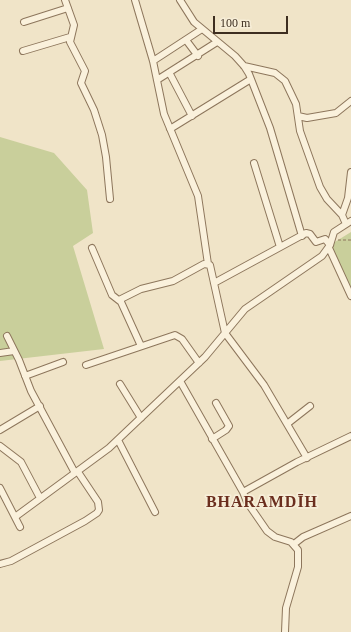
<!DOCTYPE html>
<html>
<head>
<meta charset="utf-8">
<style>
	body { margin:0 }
	#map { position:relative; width:351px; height:632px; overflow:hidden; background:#f0e4c8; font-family:Georgia,serif }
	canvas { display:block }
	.scale { position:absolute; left:213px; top:16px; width:75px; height:18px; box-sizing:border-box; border:2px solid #3d2e20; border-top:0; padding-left:5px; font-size:12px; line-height:14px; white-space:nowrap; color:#3d2e20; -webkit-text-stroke:3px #f7eed8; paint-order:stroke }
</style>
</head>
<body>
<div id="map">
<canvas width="351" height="632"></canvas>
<div class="scale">100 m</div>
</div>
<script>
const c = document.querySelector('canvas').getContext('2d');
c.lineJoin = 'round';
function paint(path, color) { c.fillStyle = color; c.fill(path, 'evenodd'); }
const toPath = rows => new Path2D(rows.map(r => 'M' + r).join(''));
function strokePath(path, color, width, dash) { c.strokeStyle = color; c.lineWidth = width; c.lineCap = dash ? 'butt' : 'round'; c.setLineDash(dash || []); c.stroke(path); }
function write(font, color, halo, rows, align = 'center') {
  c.font = font + ' Georgia,serif'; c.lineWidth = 3.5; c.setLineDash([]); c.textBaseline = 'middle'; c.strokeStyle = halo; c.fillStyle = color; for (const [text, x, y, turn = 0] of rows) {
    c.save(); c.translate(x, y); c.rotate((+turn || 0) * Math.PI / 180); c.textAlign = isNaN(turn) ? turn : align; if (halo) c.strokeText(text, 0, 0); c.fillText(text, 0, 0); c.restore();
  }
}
paint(toPath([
	[0,137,54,153,87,190,93,233,73,246,104,349,0,361],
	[351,232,351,288,330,245]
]), '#c9cf9b');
const minor = toPath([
	[65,0,74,25,70,42,85,71,81,83,94,110,102,135,106,157,110,199],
	[135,0,153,61,164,114,198,196,208,264],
	[180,0,194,22,235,56,244,66,249,74,270,128,302,236],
	[24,22,68,8],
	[186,40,198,56],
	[23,51,70,37],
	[153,61,202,29],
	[244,66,275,73,285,81,296,104,300,131,320,187,327,199,342,215],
	[170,74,192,116],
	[157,80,217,42],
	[298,116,307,118,336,113,351,101],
	[170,129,251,79],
	[254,163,280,247],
	[346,224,342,215,348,198,351,172],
	[92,248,112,295,121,302,141,346],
	[329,248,351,296],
	[214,283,306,233,310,234,316,242,325,239,330,245],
	[119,300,141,289,173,281,204,264,210,265,225,333,264,385,307,458],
	[7,336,19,360,31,391,75,473],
	[0,353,14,351],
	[86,365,175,335,182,339,199,363],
	[25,376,63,362],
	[180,381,243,492],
	[120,384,141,418],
	[287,424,310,406],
	[0,430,40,406],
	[212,439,226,430,229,426,216,403],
	[118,440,155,512],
	[0,446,21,462,40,498],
	[0,488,20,527],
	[15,517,109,448,205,357,245,309,322,256,330,245,334,232,351,221],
	[294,544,303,537,351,516],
	[0,564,11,561,85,521,97,513,99,510,98,502,78,472],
	[285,632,286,608,298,567,298,550,291,542,275,537,267,531,247,502,243,492,297,462,351,436]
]);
strokePath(minor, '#8d765c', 8);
strokePath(toPath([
	[338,240,351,240]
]), '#8d765c', 1, [3, 2]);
strokePath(minor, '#faf1dc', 6);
c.letterSpacing = '1px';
write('bold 16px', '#6b2e1e', '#f7eed8', [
	["BHARAMDĪH",262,503]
]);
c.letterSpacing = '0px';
</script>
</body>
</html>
